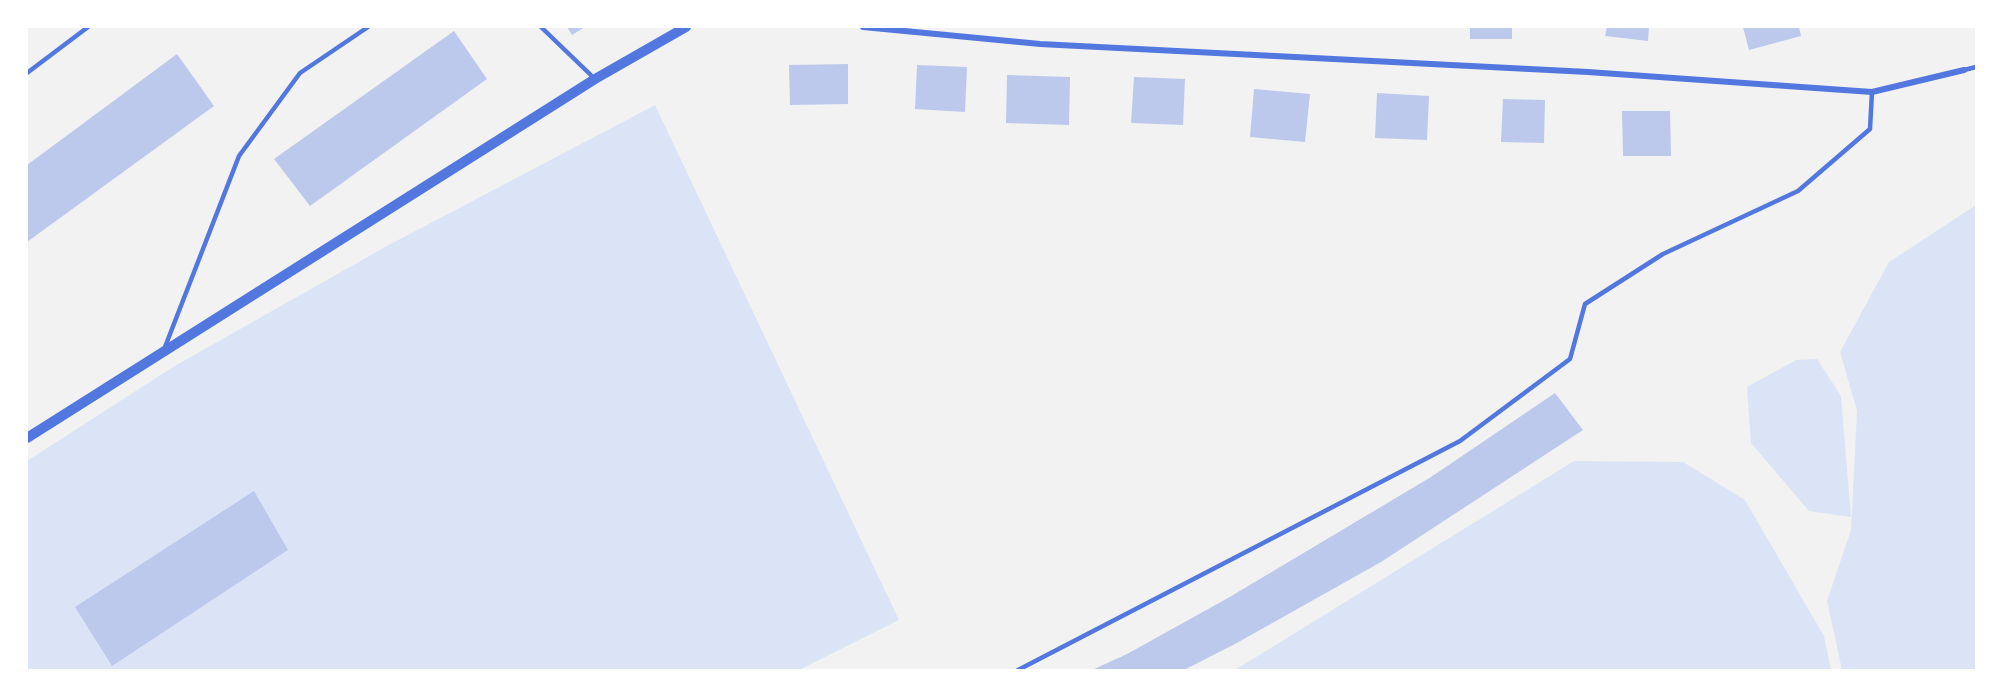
<!DOCTYPE html>
<html>
<head>
<meta charset="utf-8">
<style>
	body { margin:0 }
	#map { position:relative; width:2003px; height:697px; overflow:hidden; background:#f2f2f2; font-family:"Open Sans",sans-serif }
	canvas { display:block }
	.frame { position:absolute; inset:0; border:28px solid #fff; pointer-events:none }
</style>
</head>
<body>
<div id="map">
<canvas width="2003" height="697"></canvas>
<div class="frame"></div>
</div>
<script>
const c = document.querySelector('canvas').getContext('2d');
c.lineJoin = 'round';
function paint(path, color) { c.fillStyle = color; c.fill(path, 'evenodd'); }
const toPath = rows => new Path2D(rows.map(r => 'M' + r).join(''));
function strokePath(path, color, width, dash) { c.strokeStyle = color; c.lineWidth = width; c.lineCap = dash ? 'butt' : 'round'; c.setLineDash(dash || []); c.stroke(path); }
paint(toPath([
	[655,105,899,620,799,670,27,670,27,461,173,367,385,247],
	[1976,205,1976,670,1842,670,1827,601,1851,530,1857,411,1840,352,1889,262],
	[1817,359,1841,396,1851,517,1809,511,1751,443,1747,387,1796,360],
	[1574,461,1683,462,1745,500,1824,636,1831,670,1235,670]
]), '#dbe4f7');
paint(toPath([
	[567,27,585,27,572,35],
	[1470,27,1512,27,1512,39,1470,39],
	[1607,27,1649,27,1648,41,1605,36],
	[1743,27,1799,27,1801,36,1749,50],
	[454,31,487,79,310,206,274,159],
	[177,54,214,106,27,242,27,165],
	[848,64,848,104,790,105,789,65],
	[917,65,967,67,965,112,915,109],
	[1007,75,1070,77,1069,125,1006,123],
	[1134,77,1185,79,1183,125,1131,123],
	[1254,89,1310,94,1305,142,1250,137],
	[1377,93,1429,96,1427,140,1375,138],
	[1503,99,1545,100,1544,143,1501,142],
	[1622,111,1670,111,1671,156,1623,156],
	[1555,393,1583,430,1381,562,1235,644,1184,670,1092,670,1127,654,1228,598,1431,477],
	[254,491,288,550,112,666,75,607]
]), '#bdc9ec');
strokePath(toPath([
	[541,27,595,79],
	[1964,70,1976,67],
	[27,73,88,27],
	[165,347,239,156,300,73,368,27],
	[1018,670,1460,441,1570,359,1585,304,1663,254,1798,191,1870,129,1872,92]
]), '#5277de', 4.5);
strokePath(toPath([
	[863,27,1040,44,1588,72,1872,92,1964,70]
]), '#5277de', 6);
strokePath(toPath([
	[27,438,595,79,686,27]
]), '#5277de', 10);
</script>
</body>
</html>
